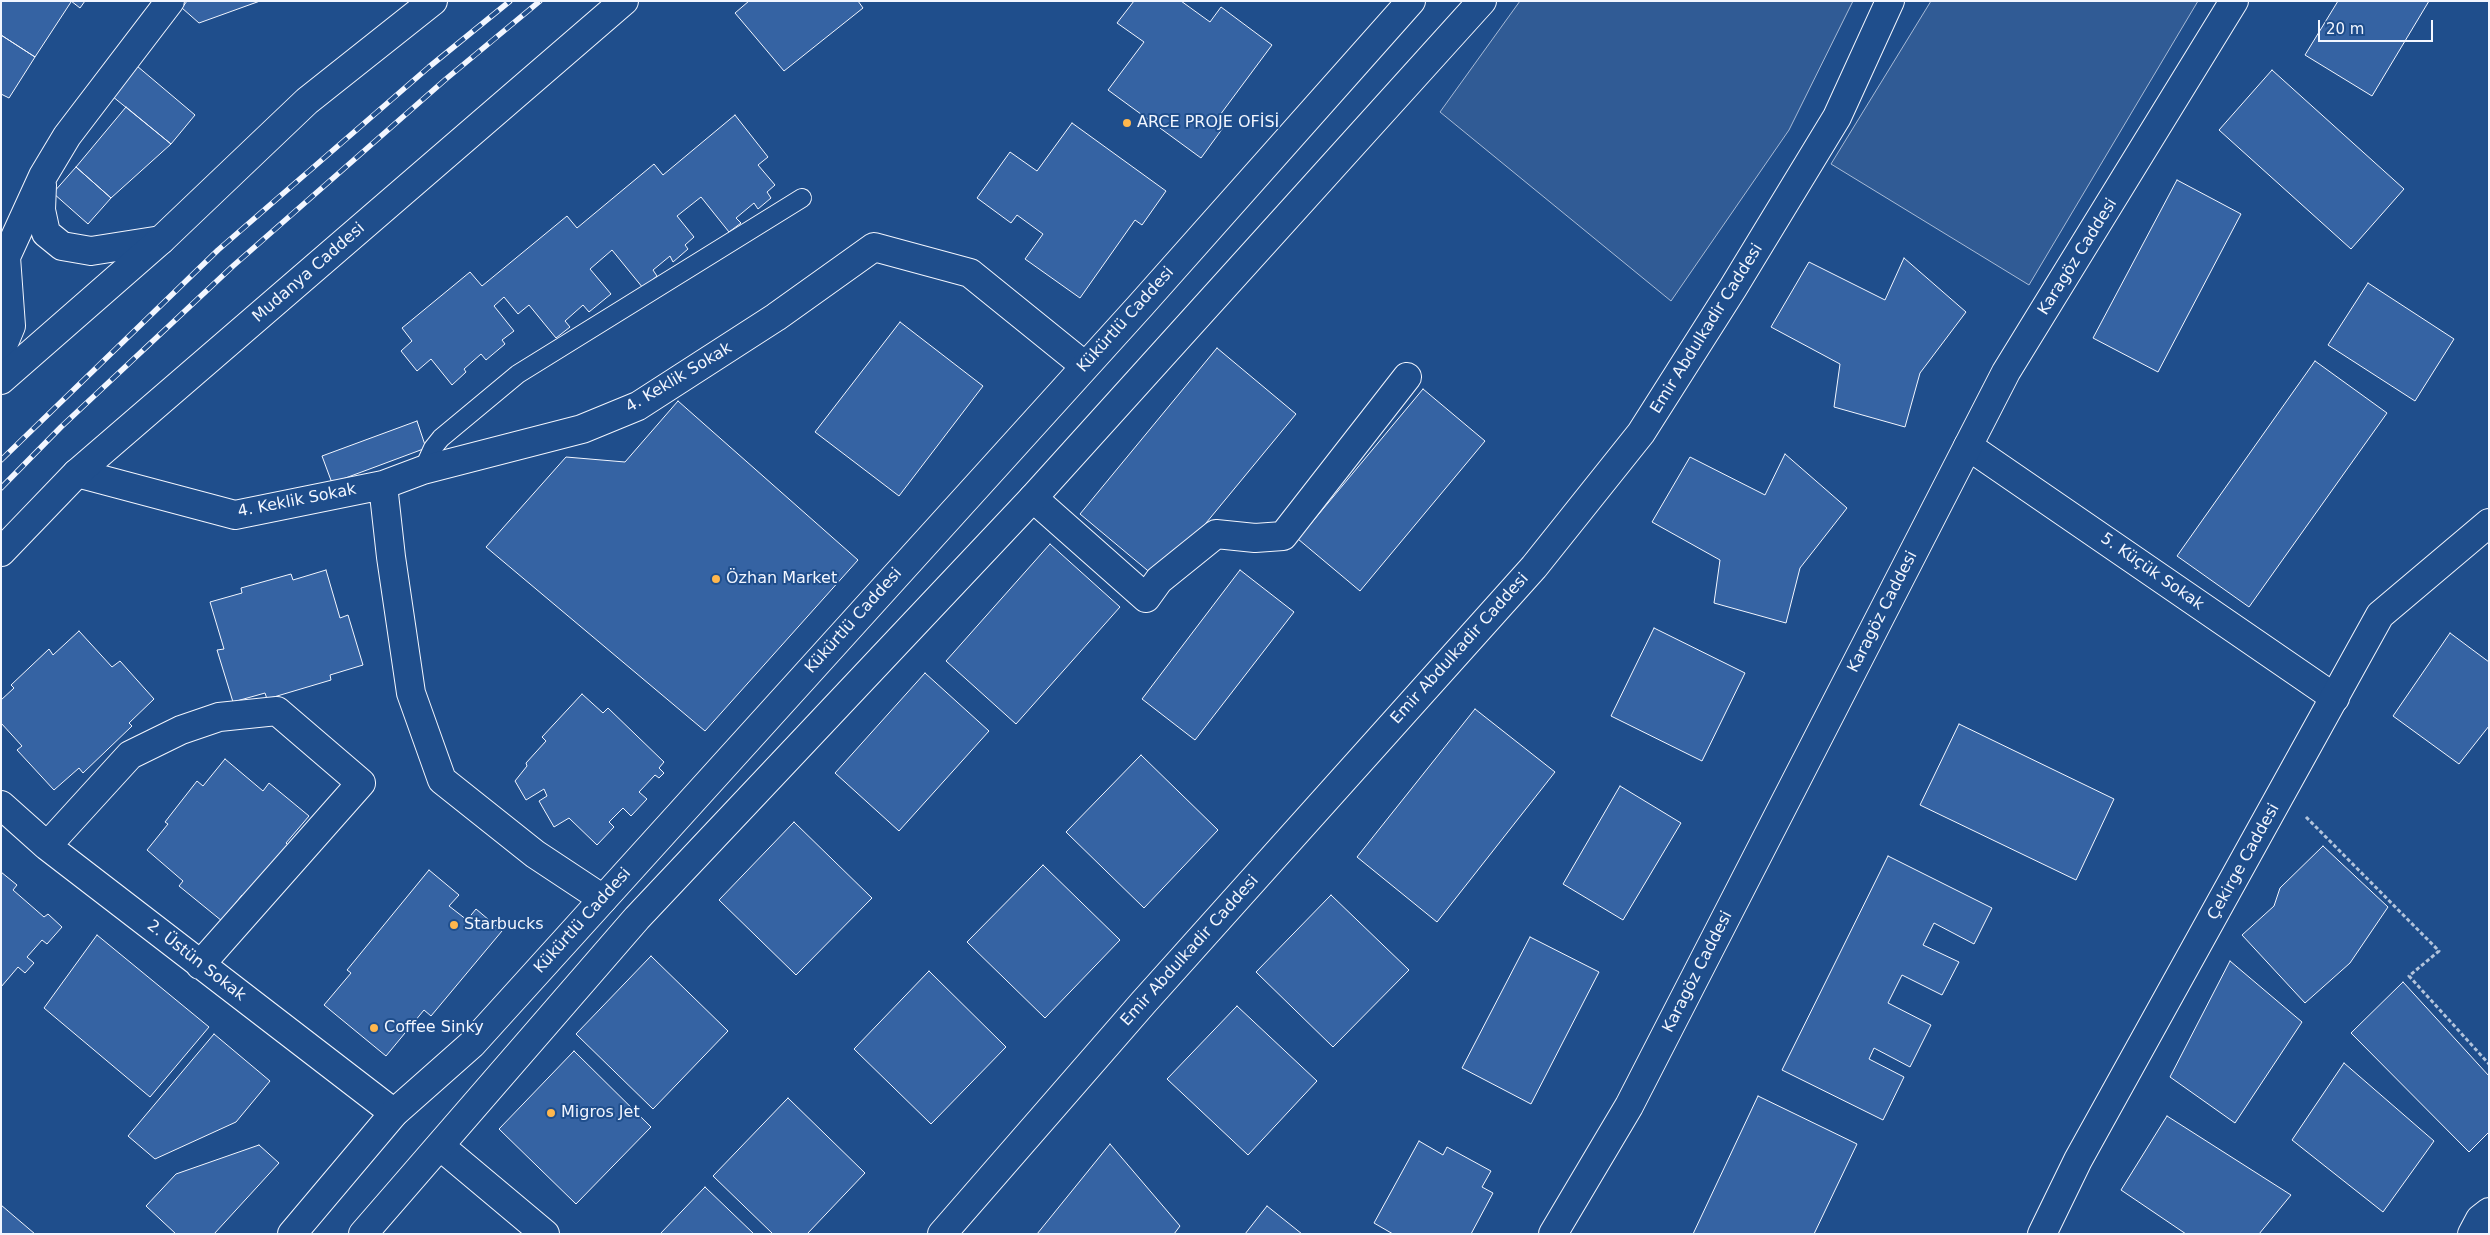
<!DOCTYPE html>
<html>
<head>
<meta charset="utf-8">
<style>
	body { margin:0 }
	#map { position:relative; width:2490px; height:1235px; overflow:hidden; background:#1f4e8c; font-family:"DejaVu Sans",sans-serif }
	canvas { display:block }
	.frame { position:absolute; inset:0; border:2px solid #f2f6ff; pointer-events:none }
	.scale { position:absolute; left:2318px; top:20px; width:115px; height:22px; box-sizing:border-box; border:2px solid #f2f6ff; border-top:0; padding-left:6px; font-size:15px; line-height:18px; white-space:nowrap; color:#f2f6ff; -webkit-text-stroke:4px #1f4e8c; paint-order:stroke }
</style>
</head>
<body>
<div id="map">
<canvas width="2490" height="1235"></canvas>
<div class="frame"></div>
<div class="scale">20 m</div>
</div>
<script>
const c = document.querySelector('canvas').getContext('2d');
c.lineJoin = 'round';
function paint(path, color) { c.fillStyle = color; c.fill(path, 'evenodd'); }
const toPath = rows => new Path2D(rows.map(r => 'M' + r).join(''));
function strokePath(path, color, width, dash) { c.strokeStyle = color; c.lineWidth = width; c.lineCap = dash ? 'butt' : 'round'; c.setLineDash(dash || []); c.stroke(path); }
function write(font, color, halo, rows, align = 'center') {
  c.font = font + ' "DejaVu Sans",sans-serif'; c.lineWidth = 4; c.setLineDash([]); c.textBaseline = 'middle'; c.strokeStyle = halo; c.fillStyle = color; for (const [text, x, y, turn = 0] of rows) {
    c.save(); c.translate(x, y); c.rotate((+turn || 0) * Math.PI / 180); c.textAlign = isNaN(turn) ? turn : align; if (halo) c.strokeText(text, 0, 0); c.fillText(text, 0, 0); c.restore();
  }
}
const built = toPath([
	[1520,1,1853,1,1789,130,1671,301,1440,112,1520,1],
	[1931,1,2198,1,2029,285,1831,164,1931,1]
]);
paint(built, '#305b95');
strokePath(built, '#a8bbd7', 1);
const building = toPath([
	[1,1,71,1,71,2,35,57,1,35,1,1],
	[71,1,85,1,80,8,71,1],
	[187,1,260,1,199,23,182,8,187,1],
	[749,1,858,1,863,8,784,71,735,13,749,1],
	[1134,1,1181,1,1210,22,1221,7,1272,45,1220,115,1228,121,1201,158,1108,90,1144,42,1117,23,1134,1],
	[2338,1,2429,1,2372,96,2305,55,2338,1],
	[1,35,35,57,9,98,1,94,1,35],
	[137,66,195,115,171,144,112,96,137,66],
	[2272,70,2404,189,2351,249,2219,130,2272,70],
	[126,107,171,144,111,198,76,167,126,107],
	[735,115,768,157,758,165,775,185,767,192,771,198,758,209,754,203,736,218,741,223,729,232,701,197,677,216,694,237,685,245,688,249,673,262,670,256,653,270,657,276,643,288,612,250,590,269,611,294,589,312,583,305,565,321,570,327,556,338,529,305,518,314,504,297,494,306,514,331,502,340,505,344,486,360,481,354,464,369,466,372,452,385,431,359,417,371,401,351,412,341,402,328,470,272,482,286,567,216,577,228,654,164,663,175,735,115],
	[1072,123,1166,191,1142,225,1135,220,1080,298,1025,259,1043,234,1017,215,1011,223,977,198,1010,152,1037,171,1072,123],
	[76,167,111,198,88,224,53,193,76,167],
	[2177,180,2241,214,2158,372,2093,338,2177,180],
	[1904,258,1966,312,1920,373,1905,427,1834,407,1840,364,1771,327,1809,262,1885,300,1904,258],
	[2368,283,2454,339,2415,401,2328,345,2368,283],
	[900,322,983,386,899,496,815,432,900,322],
	[1217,348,1296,414,1159,580,1080,514,1217,348],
	[2315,361,2387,413,2249,607,2177,556,2315,361],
	[1423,389,1485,441,1360,591,1298,539,1423,389],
	[678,401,858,560,705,731,486,547,566,457,625,462,678,401],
	[417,421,426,448,332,483,322,456,417,421],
	[1785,454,1847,508,1800,568,1786,623,1714,603,1720,560,1652,522,1690,457,1765,495,1785,454],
	[1050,544,1120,607,1016,724,946,661,1050,544],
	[326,570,340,618,348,615,363,665,330,675,331,680,267,699,265,693,233,702,217,650,224,649,210,602,242,593,241,588,291,574,293,580,326,570],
	[1240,570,1294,612,1195,740,1142,699,1240,570],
	[1654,628,1745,673,1702,761,1611,716,1654,628],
	[79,631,112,667,120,661,154,699,129,723,132,726,83,773,79,768,54,790,17,750,22,746,1,723,1,700,14,688,11,685,49,649,53,655,79,631],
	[2450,633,2489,662,2489,726,2459,764,2393,716,2450,633],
	[925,673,989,731,899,831,835,773,925,673],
	[582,694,603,713,608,708,664,762,659,768,664,773,659,778,655,775,639,792,647,799,631,816,623,808,609,822,614,827,597,845,569,818,554,827,539,801,547,796,544,789,526,800,515,781,527,766,526,763,546,741,542,737,582,694],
	[1475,709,1555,772,1437,922,1357,857,1475,709],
	[1959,724,2114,799,2076,880,1920,805,1959,724],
	[1141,755,1218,830,1144,908,1066,832,1141,755],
	[225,759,263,791,269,783,309,816,286,843,290,847,247,899,242,895,222,921,179,886,183,881,147,850,168,824,165,822,197,781,203,786,225,759],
	[1620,786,1681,823,1623,920,1563,884,1620,786],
	[794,822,872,898,796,975,719,900,794,822],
	[2323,846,2388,907,2350,963,2305,1003,2242,935,2274,906,2280,888,2323,846],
	[1888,856,1992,908,1974,944,1934,923,1923,945,1959,962,1942,995,1902,975,1888,1003,1931,1025,1910,1067,1874,1048,1869,1059,1904,1077,1883,1120,1782,1070,1888,856],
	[1043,865,1120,940,1045,1018,967,942,1043,865],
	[429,870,459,895,449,906,467,920,476,909,502,931,431,1016,424,1010,386,1056,324,1005,351,973,347,970,429,870],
	[1,872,17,885,13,890,44,917,48,914,62,927,47,944,42,940,27,957,34,963,25,973,18,967,1,987,1,872],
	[1331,895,1409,970,1333,1047,1256,972,1331,895],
	[97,935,209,1027,150,1097,44,1008,97,935],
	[1530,937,1599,972,1531,1104,1462,1068,1530,937],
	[651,956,728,1031,653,1109,576,1034,651,956],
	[2230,961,2302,1022,2235,1123,2170,1077,2230,961],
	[929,971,1006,1047,931,1124,854,1049,929,971],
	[2403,982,2489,1076,2489,1132,2469,1152,2351,1033,2403,982],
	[1237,1006,1317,1081,1248,1155,1167,1079,1237,1006],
	[214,1034,270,1081,236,1122,155,1159,128,1136,214,1034],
	[574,1051,651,1127,576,1204,499,1129,574,1051],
	[2344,1063,2434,1141,2383,1212,2292,1140,2344,1063],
	[1758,1096,1857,1144,1814,1234,1693,1234,1758,1096],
	[788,1098,865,1173,807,1234,773,1234,713,1176,788,1098],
	[2167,1116,2291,1195,2259,1234,2186,1234,2121,1190,2167,1116],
	[1419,1141,1443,1155,1447,1147,1491,1171,1482,1187,1493,1193,1471,1234,1393,1234,1374,1223,1419,1141],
	[1110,1144,1180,1226,1174,1234,1037,1234,1110,1144],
	[259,1145,279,1163,214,1234,176,1234,146,1206,176,1174,259,1145],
	[705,1187,754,1234,660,1234,705,1187],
	[1,1205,35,1234,1,1234,1,1205],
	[1267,1206,1302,1234,1245,1234,1267,1206]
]);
paint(building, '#3563a3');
strokePath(building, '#f2f6ff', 1);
const lane = toPath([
	[423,470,433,448,441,438,518,374,802,198]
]);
const street = toPath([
	[1968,446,2335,698],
	[77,473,235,515,383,485,423,470,582,429,638,406,776,317,874,247,970,273,1085,366],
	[383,485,391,557,411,693,442,780,535,854,603,899],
	[1033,498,1146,598,1159,580,1216,534,1255,538,1283,536,1407,377],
	[1,805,47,846,394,1113],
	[47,846,130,755,181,730,219,717,277,711,361,783,200,965],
	[440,1146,545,1234]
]);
const secondary = toPath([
	[42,185,41,210,46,233,62,246,91,251,161,240],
	[1,350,11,326,6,257,43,176,67,136,170,1],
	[942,1234,1143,1003,1534,567,1641,433,1733,288,1837,117,1890,1],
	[1553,1234,1629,1106,2006,372,2234,1],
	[2042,1234,2078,1160,2380,615,2489,523],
	[2472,1234,2480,1219,2489,1212]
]);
const primary = toPath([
	[292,1234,394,1113,472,1044,1141,305,1411,1],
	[363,1234,637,918,1033,498,1482,1]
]);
const highway = toPath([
	[1,380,161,240,307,101,433,1],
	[1,552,77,473,624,1]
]);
strokePath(lane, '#f2f6ff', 20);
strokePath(street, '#f2f6ff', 30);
strokePath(secondary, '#f2f6ff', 30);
strokePath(primary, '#f2f6ff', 30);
strokePath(highway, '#f2f6ff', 30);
strokePath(toPath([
	[2306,817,2439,951,2409,976,2489,1064]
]), '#b3c4dc', 3, [4, 2.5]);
strokePath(lane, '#1f4e8c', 18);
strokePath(street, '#1f4e8c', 28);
strokePath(secondary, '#1f4e8c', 28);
strokePath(primary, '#1f4e8c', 28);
strokePath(highway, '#1f4e8c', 28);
const rail = toPath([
	[1,460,218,250,429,67,510,1],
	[1,488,61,427,233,266,446,79,540,1]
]);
strokePath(rail, '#f2f6ff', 5.5);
strokePath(rail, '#1f4e8c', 4, [11]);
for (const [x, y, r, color] of [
	[1127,123,5,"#ffb74d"],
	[716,579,5,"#ffb74d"],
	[454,925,5,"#ffb74d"],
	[374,1028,5,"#ffb74d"],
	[551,1113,5,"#ffb74d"]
]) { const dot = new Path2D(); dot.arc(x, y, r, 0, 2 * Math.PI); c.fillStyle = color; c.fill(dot); strokePath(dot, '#1f4e8c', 2); }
write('16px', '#f2f6ff', '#1f4e8c', [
	["ARCE PROJE OFİSİ",1137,123],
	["Özhan Market",726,579],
	["Starbucks",464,925],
	["Coffee Sinky",384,1028],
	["Migros Jet",561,1113]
], 'left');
write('16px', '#f2f6ff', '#1f4e8c', [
	["Karagöz Caddesi",2078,257,-58],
	["Mudanya Caddesi",309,273,-41],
	["Kükürtlü Caddesi",1126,320,-48],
	["Emir Abdulkadir Caddesi",1707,329,-58],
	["4. Keklik Sokak",679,378,-31],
	["4. Keklik Sokak",297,501,-11],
	["5. Küçük Sokak",2152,572,35],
	["Karagöz Caddesi",1883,612,-63],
	["Kükürtlü Caddesi",854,621,-48],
	["Emir Abdulkadir Caddesi",1460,649,-48],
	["Çekirge Caddesi",2244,862,-61],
	["Kükürtlü Caddesi",583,921,-48],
	["Emir Abdulkadir Caddesi",1190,951,-48],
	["2. Üstün Sokak",196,961,38],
	["Karagöz Caddesi",1698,972,-63]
]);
</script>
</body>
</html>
